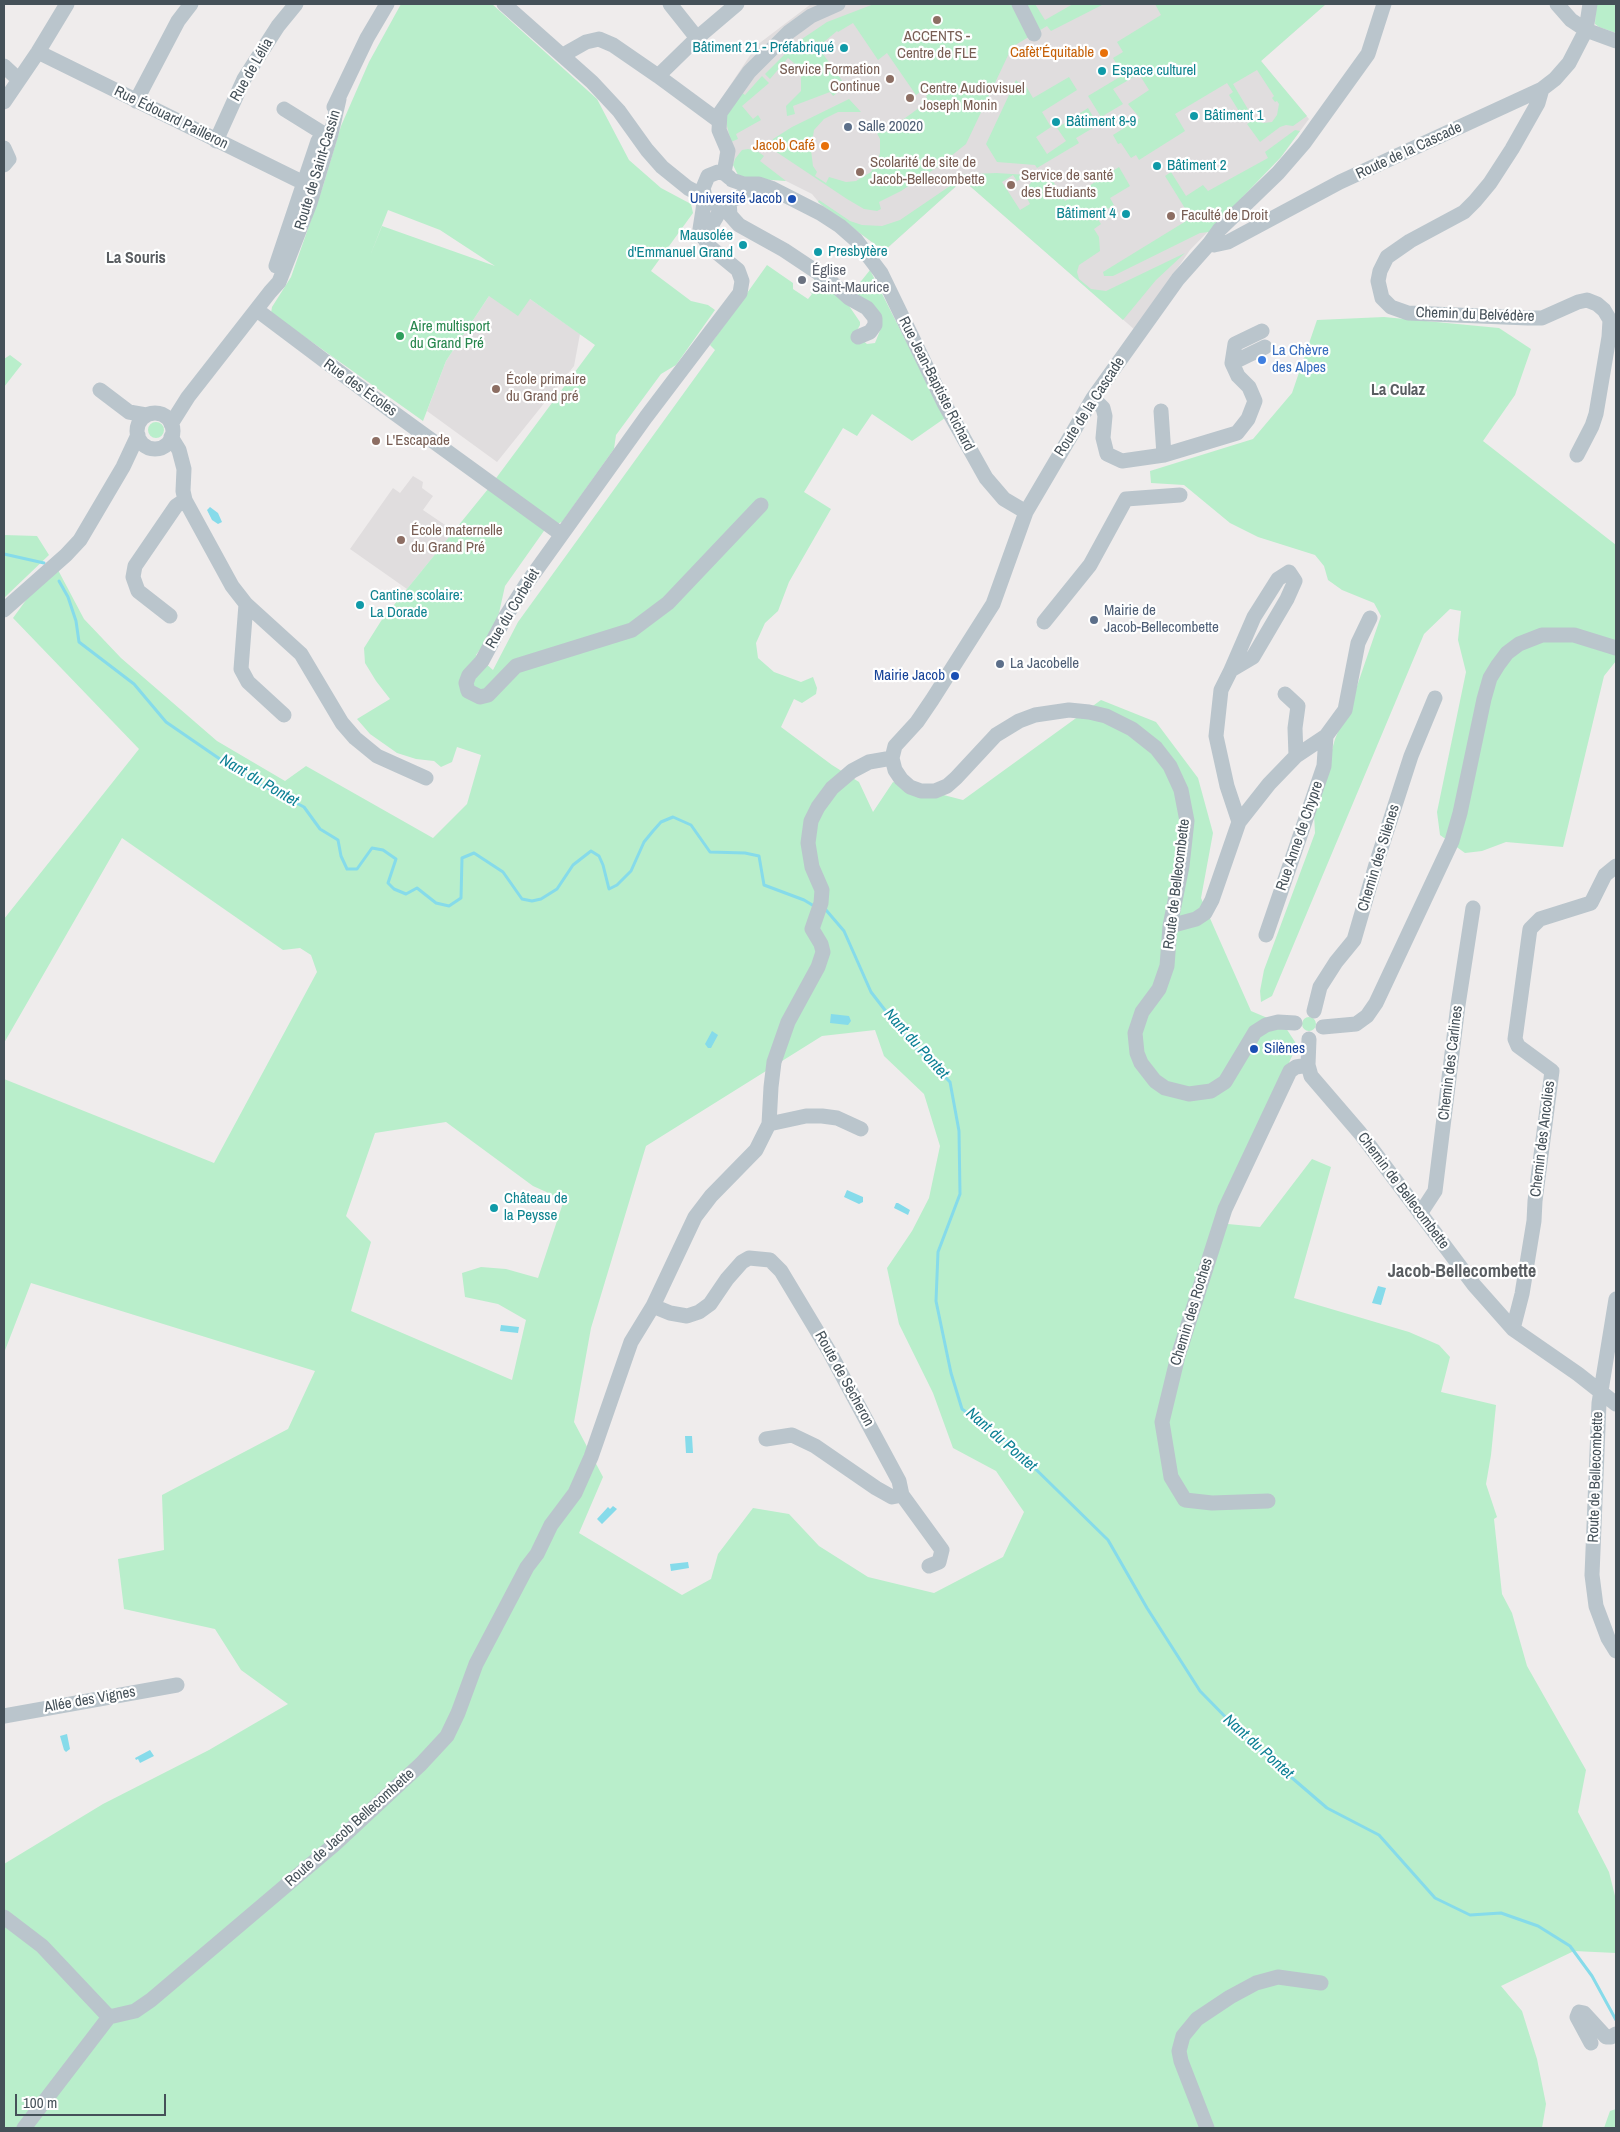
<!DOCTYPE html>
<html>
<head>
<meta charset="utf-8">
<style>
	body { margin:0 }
	#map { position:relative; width:1620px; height:2132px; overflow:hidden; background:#efecec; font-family:"Archivo Narrow",sans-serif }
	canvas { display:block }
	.frame { position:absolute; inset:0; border:5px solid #455159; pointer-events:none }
	.scale { position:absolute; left:15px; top:2094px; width:151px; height:22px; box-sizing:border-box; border:2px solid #455159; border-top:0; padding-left:6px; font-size:15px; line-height:18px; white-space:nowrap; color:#455159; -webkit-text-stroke:4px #fff; paint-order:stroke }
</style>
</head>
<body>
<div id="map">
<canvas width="1620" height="2132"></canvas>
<div class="frame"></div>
<div class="scale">100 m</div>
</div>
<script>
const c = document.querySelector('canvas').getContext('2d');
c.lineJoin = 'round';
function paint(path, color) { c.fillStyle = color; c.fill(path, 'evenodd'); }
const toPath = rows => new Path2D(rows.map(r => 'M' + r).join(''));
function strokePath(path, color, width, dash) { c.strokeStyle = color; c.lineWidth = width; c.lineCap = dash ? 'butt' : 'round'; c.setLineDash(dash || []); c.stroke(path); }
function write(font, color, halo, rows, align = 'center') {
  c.font = font + ' "Archivo Narrow",sans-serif'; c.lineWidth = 4.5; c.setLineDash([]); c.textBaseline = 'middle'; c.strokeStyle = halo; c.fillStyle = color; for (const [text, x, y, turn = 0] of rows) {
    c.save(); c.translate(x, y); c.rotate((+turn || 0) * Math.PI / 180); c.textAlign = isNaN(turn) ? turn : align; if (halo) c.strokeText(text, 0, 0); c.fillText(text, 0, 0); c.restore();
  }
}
paint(toPath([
	[811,4,1326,4,1261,61,1309,119,1280,158,1190,250,1135,330,963,180,884,251,821,205,812,194,786,181,770,179,719,160,720,150,713,134,714,113,721,99,757,45],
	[489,296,530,299,580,334,574,366,497,462,427,411,446,361],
	[413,476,423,482,422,488,433,496,423,510,454,531,407,589,350,549,393,488,400,493]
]), '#e0ddde');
paint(toPath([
	[401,4,492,4,597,99,629,160,661,188,691,204,693,213,651,271,691,301,708,305,715,310,676,365,661,374,616,435,614,449,562,522,546,528,505,586,499,613,489,637,476,655,493,670,518,622,715,350,710,345,767,265,793,283,793,289,808,299,812,294,810,292,814,293,818,287,814,279,815,274,845,300,860,322,860,325,855,334,867,344,875,343,881,328,850,295,870,270,945,418,912,441,872,414,857,436,843,428,804,492,831,509,789,582,778,611,765,623,756,643,758,658,774,672,801,682,813,677,817,688,816,694,802,703,794,699,781,727,832,765,859,782,873,812,893,782,963,800,1101,700,1156,722,1198,778,1213,833,1201,898,1251,1011,1284,1025,1297,1045,1217,1223,1260,1227,1312,1159,1331,1167,1294,1298,1409,1332,1439,1345,1450,1357,1441,1392,1496,1405,1491,1455,1486,1484,1497,1517,1494,1519,1502,1594,1512,1613,1527,1666,1586,1770,1578,1812,1609,1872,1616,1900,1616,1953,1574,1951,1501,1986,1522,2011,1537,2059,1546,2104,1542,2128,4,2128,4,1864,103,1804,209,1750,288,1704,241,1670,215,1629,124,1609,118,1559,164,1550,162,1495,288,1429,315,1371,31,1283,4,1353,4,1079,214,1163,317,972,311,955,300,948,283,950,122,838,4,1043,4,919,139,749,13,618,29,596,58,570,84,619,121,658,217,741,285,781,306,766,433,838,467,804,481,755,457,747,452,762,441,767,434,761,416,759,397,753,370,734,357,719,390,699,376,681,365,663,364,648,381,621,488,489,595,345,530,299,518,316,489,296,446,361,423,421,271,313,272,307,291,277,323,186,341,126,369,62],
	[388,210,440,230,495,266,382,226,370,256],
	[875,1030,884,1056,924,1094,940,1146,929,1198,912,1231,887,1268,899,1324,933,1393,953,1448,996,1471,1024,1512,1003,1557,934,1593,868,1577,819,1546,789,1514,753,1508,718,1554,711,1579,682,1595,579,1533,603,1477,574,1422,591,1328,646,1146,822,1036],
	[446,1122,533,1186,564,1200,538,1278,506,1269,481,1267,462,1273,465,1297,498,1304,526,1320,512,1380,351,1311,371,1242,346,1216,375,1133],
	[874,4,1035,4,1045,20,1073,4,1104,4,1051,31,1047,26,1012,47,966,144,936,168,901,191,879,202,881,209,877,211,864,209,847,199,772,149,773,139,792,127,849,99,861,112,838,112,824,119,814,130,811,150,813,166,817,172,815,176,826,183,829,177,846,182,856,181,871,172,878,160,880,153,880,139,873,126,879,122,886,132,923,105,921,102,927,97,923,90,916,95,887,53,878,60,853,23,838,32,837,31,818,47,846,86,833,96,830,92,793,106,795,114,787,116,786,106,801,91,801,69,788,58,770,79,765,74,796,43,827,22],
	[1155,4,1326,4,1261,61,1307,116,1293,126,1286,125,1280,127,1260,142,1247,124,1255,119,1263,123,1272,122,1277,115,1279,104,1277,101,1275,102,1272,98,1274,96,1257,70,1233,84,1249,111,1252,109,1255,114,1245,121,1229,95,1233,92,1227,83,1175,114,1185,131,1139,160,1136,155,1131,158,1121,143,1118,144,1113,135,1140,118,1128,104,1149,90,1139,74,1113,89,1123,104,1101,117,1088,96,1123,75,1113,58,1123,52,1117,42,1161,15],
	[1596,4,1615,4,1616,33,1599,27,1595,24],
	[762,76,769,83,742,106,753,119,758,115,761,120,736,134,738,139,731,142,727,126,726,115,741,92,745,95],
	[1069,77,1077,90,1042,112,1051,127,1036,137,1047,154,1066,141,1057,128,1088,108,1098,125,1076,138,1079,143,1037,168,1035,165,997,162,986,144,1016,80,1019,83,1023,81,1033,98],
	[1295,130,1300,131,1281,157,1209,232,1200,233,1113,276,1104,276,1103,272,1191,218,1165,176,1171,172,1186,196,1203,185,1208,191,1268,158,1265,152],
	[748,149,757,151,764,156,760,161,786,181,743,178,738,175,733,165,735,159,742,150],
	[1119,167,1130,186,1110,198,1114,205,1096,216,1101,224,1094,229,1099,237,1100,251,1079,265,1077,272,1079,279,1091,289,1106,291,1185,253,1156,280,1123,320,963,180,884,251,818,202,819,200,850,221,862,225,882,226,900,220,950,186,946,180,953,175,996,173,1028,175,1017,181,1013,175,1002,182,1020,210,1030,204,1027,198,1031,196,1029,191,1029,185,1036,177,1048,173,1065,201],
	[1384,317,1499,328,1531,349,1515,395,1483,441,1616,545,1616,661,1604,676,1563,847,1506,842,1482,851,1465,853,1440,835,1437,812,1466,672,1458,640,1461,611,1450,609,1424,634,1272,996,1261,1002,1260,991,1264,970,1315,833,1314,814,1335,739,1356,689,1381,616,1374,603,1342,590,1328,580,1324,566,1315,555,1258,537,1230,523,1184,485,1151,483,1150,471,1253,439,1292,393,1317,320],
	[10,355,22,364,4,387,4,359],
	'148 430a8 8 0 1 1 16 0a8 8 0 1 1-16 0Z',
	[4,535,37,536,49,555,4,598],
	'1302 1024a7 7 0 1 1 14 0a7 7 0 1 1-14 0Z',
	[1616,2109,1616,2128,1604,2128,1610,2111]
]), '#b9eecb');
paint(toPath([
	[210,507,218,513,222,522,218,524,212,520,207,510],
	[831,1014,849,1016,851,1021,848,1025,830,1023],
	[712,1031,718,1035,711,1048,708,1048,705,1044],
	[847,1190,863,1197,863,1202,859,1204,844,1197],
	[896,1203,898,1203,910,1210,908,1215,894,1208],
	[1378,1286,1386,1288,1381,1305,1372,1303],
	[501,1325,519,1327,518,1333,500,1331],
	[685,1436,692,1436,693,1453,686,1453],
	[613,1506,617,1509,602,1524,597,1519,608,1507,610,1509],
	[688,1562,689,1568,671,1571,670,1564],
	[67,1734,70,1749,66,1752,64,1750,60,1736],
	[150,1750,154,1756,140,1763,138,1759,136,1760,135,1758]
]), '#86dbea');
strokePath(toPath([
	[4,554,44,563],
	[59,581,68,597,76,621,79,642,134,684,166,722,246,777,304,807,320,829,338,840,341,856,347,869,357,869,372,848,383,850,396,859,388,883,394,889,406,894,417,888,436,903,449,906,461,898,462,858,474,853,503,872,522,899,532,901,541,899,557,889,573,865,591,851,599,856,603,865,609,889,617,885,631,871,644,842,653,831,661,822,673,817,691,825,710,852,745,853,759,856,764,885,804,900,814,906],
	[822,909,826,910,844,931,871,992,908,1040,950,1082,959,1131,960,1194,938,1252,936,1301,951,1373,962,1409,1008,1442,1108,1540,1147,1608,1200,1691,1248,1740,1327,1808,1379,1835,1435,1898,1470,1915,1501,1913,1538,1926,1570,1946,1592,1976,1616,2020]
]), '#86dbea', 3);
strokePath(toPath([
	[504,4,592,82,619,111,647,150,662,167,688,188,705,197],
	[670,4,697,38],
	[1019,4,1034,34],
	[1557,4,1571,20,1586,30,1616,41],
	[38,52,310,186,305,200],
	[563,55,586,42,599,39,613,45,658,76,697,38,737,4],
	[4,66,18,79],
	[658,76,719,121],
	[1542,89,1538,103,1512,149,1490,183,1475,201,1464,212,1410,241,1387,257,1380,271,1378,281,1382,298,1391,307,1408,313,1528,318,1542,318,1578,302,1587,300,1597,304,1604,310,1610,320,1609,337,1596,414,1592,426,1577,455],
	[136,101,178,21,191,4],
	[4,102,38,52,67,4],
	[334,107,367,38,387,4],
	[284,109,321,132,331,134],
	[216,141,244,79,278,26,296,4],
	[4,148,9,159,4,165],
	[724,173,728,151,719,130,720,113,749,72,789,32,811,16,838,4],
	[730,178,724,173,718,172,708,176,703,188,705,197,710,202,717,205,724,204,750,192,764,192],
	[732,180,744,184,759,184,771,188,820,213,840,226,856,240,881,273,944,403,986,478,1004,499,1026,512],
	[705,197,700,229,704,238,710,247,738,270,742,281,740,293,646,417,527,583,506,616,482,661,469,675,466,683,468,691,480,697,488,695,516,666,632,630,668,603,761,505],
	[729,201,730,215,739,225,784,250,829,280,849,298,867,308,875,318,875,325,870,332,858,337],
	[704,238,724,204],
	[1209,244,1214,245,1228,242,1340,182,1542,89,1555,79,1569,63,1586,30,1590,4],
	[276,266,318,141],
	[257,310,390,410,561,534],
	[1232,363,1265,347],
	[100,390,129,412,146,415],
	[1093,398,1103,408,1105,416,1103,438,1107,454,1122,461,1164,455,1237,433,1248,419,1255,401,1249,387,1238,376,1232,363,1235,344,1262,331],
	[1161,411,1164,455],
	'137 431a18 18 0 1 1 36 0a18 18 0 1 1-36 0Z',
	[171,424,188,397,270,292,279,282,310,203,331,134,339,99],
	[171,437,179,450,184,469,183,491,185,500,232,586,246,604,301,654,342,723,355,738,377,756,426,778],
	[246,604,241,669,248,682,284,715],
	[4,610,66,555,80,540,123,467,138,435],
	[170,616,138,591,133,577,135,566,176,506,185,500],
	[1044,622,1090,565,1126,499,1180,495],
	[1231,670,1254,617,1278,579,1289,572,1295,581,1287,599,1253,657,1231,670,1221,690,1216,736,1227,786,1239,822],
	[1285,694,1298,706,1295,728,1296,756],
	[1170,926,1196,919,1205,913,1212,900,1239,822,1269,784,1296,756,1326,736,1345,710,1358,643,1370,618],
	[1266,935,1324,766,1326,736],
	[1314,1011,1320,987,1336,962,1354,940,1377,861,1411,756,1435,698],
	[1295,1023,1278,1022,1266,1025,1255,1032,1225,1082,1211,1091,1189,1094,1165,1088,1155,1081,1141,1063,1137,1053,1135,1033,1142,1012,1159,989,1167,966,1170,926,1182,866,1187,821,1181,790,1170,766,1156,748,1132,729,1106,716,1089,712,1069,710,1035,715,1019,721,996,735,956,778,947,786,935,791,921,791,910,787,901,779,895,770,892,758,895,746,917,722,932,700,993,604,1026,512,1093,398,1178,279,1209,244,1219,230,1278,173,1304,143,1368,54,1384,4],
	[1323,1027,1356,1024,1367,1016,1376,1003,1452,841,1460,813,1484,699,1490,678,1498,665,1507,653,1519,644,1542,635,1574,635,1616,648],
	[1309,1039,1308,1065,1311,1076,1360,1133,1474,1285,1513,1329,1578,1374,1616,1404],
	[769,1124,806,1116,822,1116,837,1118,861,1129],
	[1420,1214,1435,1191,1458,1005,1473,908],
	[1616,1299,1599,1403,1592,1575,1596,1606,1608,1638,1616,1651],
	[653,1306,670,1313,687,1316,699,1312,710,1304,727,1279,742,1262,749,1258,770,1260,781,1271,829,1351,899,1481,902,1495,892,1497,876,1488,815,1446,792,1435,766,1439],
	[1513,1329,1522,1294,1534,1221,1535,1201,1552,1071,1518,1046,1515,1039,1529,936,1530,929,1540,919,1591,903,1605,875,1616,866],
	[902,1495,942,1550,939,1562,929,1566],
	[1268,1501,1212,1503,1185,1500,1171,1477,1162,1422,1178,1356,1225,1209,1290,1071,1296,1067,1308,1065],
	[4,1716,177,1685],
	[4,1917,42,1946,109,2017],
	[1591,2043,1577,2017,1579,2012,1584,2013,1606,2037,1611,2037,1616,2034],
	[24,2128,109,2017,135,2011,151,2000,335,1844,421,1764,447,1736,458,1713,476,1664,527,1567,537,1554,551,1525,575,1493,591,1457,631,1342,653,1306,695,1217,711,1196,756,1150,769,1124,771,1087,774,1062,788,1022,818,967,823,952,821,944,812,929,821,903,822,890,812,867,808,843,811,821,818,807,832,788,852,771,869,762,892,758],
	[1207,2128,1181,2061,1179,2051,1183,2036,1197,2019,1230,1997,1256,1983,1278,1977,1321,1983]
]), '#bac5cc', 15);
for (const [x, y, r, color] of [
	[937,20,5,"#8d6e63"],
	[844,48,5,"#0f9aa8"],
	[1104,53,5,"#e8710a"],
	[1102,71,5,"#0f9aa8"],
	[890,79,5,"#8d6e63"],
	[910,98,5,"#8d6e63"],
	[1194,116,5,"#0f9aa8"],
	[1056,122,5,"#0f9aa8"],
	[848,127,5,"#5c6f8a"],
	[825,146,5,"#e8710a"],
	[1157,166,5,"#0f9aa8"],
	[860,172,5,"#8d6e63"],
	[1011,185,5,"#8d6e63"],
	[792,199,5,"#1a4fb4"],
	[1126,214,5,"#0f9aa8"],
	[1171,216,5,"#8d6e63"],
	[743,245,5,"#0f9aa8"],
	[818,252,5,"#0f9aa8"],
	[802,280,5,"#6b7280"],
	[400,336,5,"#2e9e5b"],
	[1262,360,5,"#3f7fe0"],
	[496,389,5,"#8d6e63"],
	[376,441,5,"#8d6e63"],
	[401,540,5,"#8d6e63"],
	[360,605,5,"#0f9aa8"],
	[1094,620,5,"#5c6f8a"],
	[1000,664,5,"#5c6f8a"],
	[955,676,5,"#1a4fb4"],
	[1254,1049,5,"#1a4fb4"],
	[494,1208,5,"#0f9aa8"]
]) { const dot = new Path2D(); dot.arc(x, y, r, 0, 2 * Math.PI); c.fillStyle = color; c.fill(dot); strokePath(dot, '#fff', 2); }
write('15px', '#785e54', '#fff', [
	["ACCENTS -",937,37,"center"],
	["Centre de FLE",937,54,"center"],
	["Service Formation",880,70,"right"],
	["Continue",880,87,"right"],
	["Centre Audiovisuel",920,89],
	["Joseph Monin",920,106],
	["Scolarité de site de",870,163],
	["Jacob-Bellecombette",870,180],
	["Service de santé",1021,176],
	["des Étudiants",1021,193],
	["Faculté de Droit",1181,216],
	["École primaire",506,380],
	["du Grand pré",506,397],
	["L'Escapade",386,441],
	["École maternelle",411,531],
	["du Grand Pré",411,548]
], 'left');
write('15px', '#0d838f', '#fff', [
	["Bâtiment 21 - Préfabriqué",834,48,"right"],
	["Espace culturel",1112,71],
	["Bâtiment 1",1204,116],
	["Bâtiment 8-9",1066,122],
	["Bâtiment 2",1167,166],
	["Bâtiment 4",1116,214,"right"],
	["Mausolée",733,236,"right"],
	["d'Emmanuel Grand",733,253,"right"],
	["Presbytère",828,252],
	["Cantine scolaire:",370,596],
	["La Dorade",370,613],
	["Château de",504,1199],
	["la Peysse",504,1216]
], 'left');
write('15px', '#c56008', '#fff', [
	["Cafèt’Équitable",1094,53],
	["Jacob Café",815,146]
], 'right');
write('15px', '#455159', '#fff', [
	["Rue de Lélia",252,70,-60],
	["Rue Édouard Pailleron",171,118,26],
	["Route de la Cascade",1409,151,-25],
	["Route de Saint-Cassin",318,170,-73],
	["Chemin du Belvédère",1475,315,2],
	["Rue Jean-Baptiste Richard",936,384,63],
	["Rue des Écoles",360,388,36],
	["Route de la Cascade",1090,407,-57],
	["Rue du Corbelet",513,609,-59],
	["Rue Anne de Chypre",1300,836,-71],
	["Chemin des Silènes",1379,858,-73],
	["Route de Bellecombette",1177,884,-83],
	["Chemin des Carlines",1451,1063,-83],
	["Chemin des Ancolies",1543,1139,-83],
	["Chemin de Bellecombette",1403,1191,53],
	["Chemin des Roches",1192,1312,-73],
	["Route de Sècheron",844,1379,61],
	["Route de Bellecombette",1596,1477,-88],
	["Allée des Vignes",90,1700,-10],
	["Route de Jacob Bellecombette",350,1828,-42]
]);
write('15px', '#4e5e75', '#fff', [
	["Salle 20020",858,127],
	["Mairie de",1104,611],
	["Jacob-Bellecombette",1104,628],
	["La Jacobelle",1010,664]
], 'left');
write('15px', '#164399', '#fff', [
	["Université Jacob",782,199],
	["Mairie Jacob",945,676],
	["Silènes",1264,1049,"left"]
], 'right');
write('15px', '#5b616d', '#fff', [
	["Église",812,271],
	["Saint-Maurice",812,288]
], 'left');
write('15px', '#27864d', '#fff', [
	["Aire multisport",410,327],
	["du Grand Pré",410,344]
], 'left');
write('15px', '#366cbe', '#fff', [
	["La Chèvre",1272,351],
	["des Alpes",1272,368]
], 'left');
write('bold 16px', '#595d61', '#fff', [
	["La Souris",136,259],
	["La Culaz",1398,391]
]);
write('italic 16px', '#0d8095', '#fff', [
	["Nant du Pontet",259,781,30],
	["Nant du Pontet",916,1044,48],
	["Nant du Pontet",1001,1440,41],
	["Nant du Pontet",1258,1747,42]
]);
write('bold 18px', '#595d61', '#fff', [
	["Jacob-Bellecombette",1462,1272]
]);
</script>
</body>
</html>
